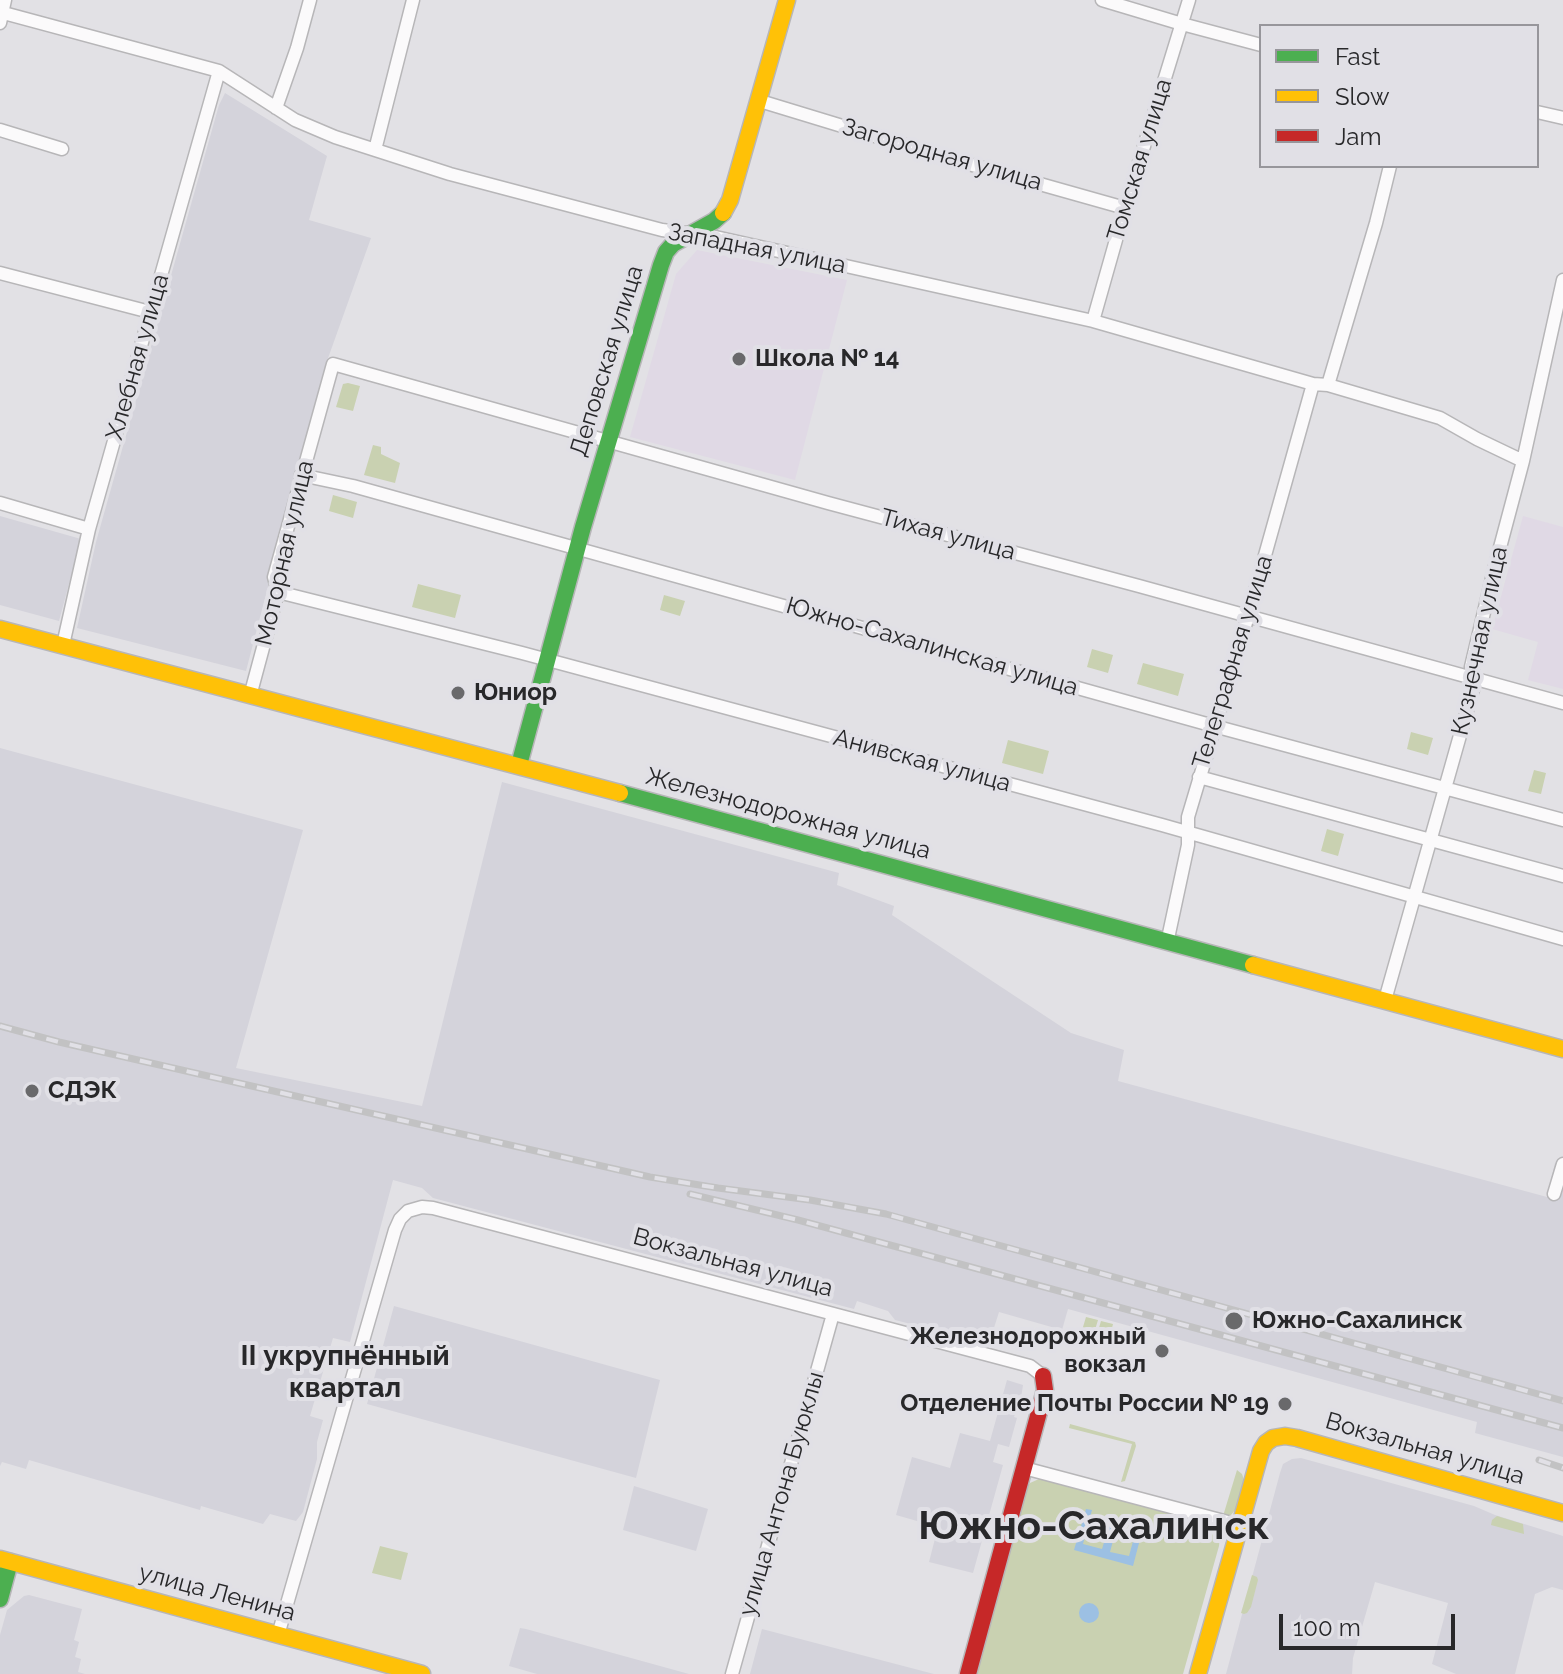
<!DOCTYPE html>
<html>
<head>
<meta charset="utf-8">
<style>
	body { margin:0 }
	#map { position:relative; width:1563px; height:1674px; overflow:hidden; background:#e2e1e5; font-family:Raleway,sans-serif }
	canvas { display:block }
	.legend { position:absolute; left:1259px; top:24px; width:280px; height:144px; box-sizing:border-box; background:#e1e0e6; border:2px solid #97969b; margin:0; padding:10px 14px; list-style:none; font-size:24px; color:#28282a }
	.legend li { display:flex; align-items:center; gap:16px; height:40px }
	.legend b { width:40px; border:2px solid #97969b }
	.scale { position:absolute; left:1279px; top:1614px; width:176px; height:36px; box-sizing:border-box; border:4px solid #28282a; border-top:0; padding-left:10px; font-size:24px; line-height:28px; white-space:nowrap; color:#28282a; -webkit-text-stroke:6px #e1e0e6; paint-order:stroke }
</style>
</head>
<body>
<div id="map">
<canvas width="1563" height="1674"></canvas>
<ul class="legend">
<li><b style="height:10px;background:#4caf50"></b>Fast</li>
<li><b style="height:10px;background:#ffc107"></b>Slow</li>
<li><b style="height:10px;background:#c62828"></b>Jam</li>
</ul>
<div class="scale">100 m</div>
</div>
<script>
const c = document.querySelector('canvas').getContext('2d');
c.lineJoin = 'round';
function paint(path, color) { c.fillStyle = color; c.fill(path, 'evenodd'); }
const toPath = rows => new Path2D(rows.map(r => 'M' + r).join(''));
function strokePath(path, color, width, dash) { c.strokeStyle = color; c.lineWidth = width; c.lineCap = dash ? 'butt' : 'round'; c.setLineDash(dash || []); c.stroke(path); }
function write(font, color, halo, rows, align = 'center') {
  c.font = font + ' Raleway,sans-serif'; c.lineWidth = 8; c.setLineDash([]); c.textBaseline = 'middle'; c.strokeStyle = halo; c.fillStyle = color; for (const [text, x, y, turn = 0] of rows) {
    c.save(); c.translate(x, y); c.rotate((+turn || 0) * Math.PI / 180); c.textAlign = isNaN(turn) ? turn : align; if (halo) c.strokeText(text, 0, 0); c.fillText(text, 0, 0); c.restore();
  }
}
paint(toPath([
	[225,93,327,156,309,220,371,238,327,361,246,671,77,628,96,542,219,105],
	[0,516,81,539,59,621,0,605],
	[0,748,303,830,236,1068,422,1106,502,782,839,873,837,885,894,906,892,915,1071,1033,1124,1050,1118,1081,1547,1197,1555,1163,1563,1166,1563,1457,1475,1433,1477,1422,1068,1309,1062,1330,999,1312,992,1334,985,1333,982,1342,895,1320,888,1311,857,1301,854,1309,433,1198,422,1188,393,1180,350,1342,333,1338,310,1416,323,1420,317,1442,317,1459,303,1512,296,1521,270,1514,263,1524,201,1506,200,1510,29,1460,26,1469,2,1462,0,1466],
	[394,1306,660,1380,636,1478,367,1404],
	[1007,1380,1023,1385,1020,1405,1015,1414,1014,1417,1017,1418,1009,1447,998,1444,993,1462,1003,1465,973,1573,929,1562,938,1527,896,1515,912,1457,950,1468,960,1433,990,1441],
	[1301,1458,1474,1506,1495,1515,1563,1536,1563,1590,1552,1587,1535,1594,1515,1674,1456,1674,1432,1664,1448,1603,1375,1582,1353,1658,1352,1674,1226,1674,1280,1473,1283,1464,1292,1459],
	[634,1486,708,1509,696,1551,623,1530],
	[29,1595,82,1609,74,1640,79,1642,75,1657,81,1659,78,1672,85,1674,0,1674,0,1635,7,1610,24,1596],
	[520,1628,526,1629,689,1674,537,1674,509,1666],
	[762,1629,934,1674,750,1674]
]), '#d4d3db');
paint(toPath([
	[697,250,847,280,795,480,630,437,676,274],
	[1523,516,1563,527,1563,689,1528,680,1538,642,1492,629]
]), '#e0d9e5');
paint(toPath([
	[348,383,360,386,353,411,336,407,343,384],
	[373,445,381,447,381,454,400,463,395,483,364,475],
	[333,495,357,502,353,518,329,511],
	[418,584,461,595,455,618,412,607],
	[664,595,685,601,680,616,660,610],
	[1092,649,1113,655,1108,673,1087,667],
	[1143,663,1184,674,1178,696,1137,684],
	[1411,732,1433,738,1428,755,1407,749],
	[1008,740,1049,751,1043,774,1002,763],
	[1534,770,1546,773,1541,794,1528,791],
	[1327,829,1344,834,1338,856,1321,851],
	[1086,1317,1098,1320,1092,1340,1080,1337],
	[1101,1321,1113,1324,1108,1344,1095,1341],
	[1070,1424,1135,1442,1136,1446,1125,1481,1121,1482,1132,1444,1069,1428],
	[1237,1470,1242,1474,1244,1480,1236,1509,1231,1515,1223,1516],
	[1049,1478,1207,1520,1216,1526,1220,1536,1219,1546,1183,1674,976,1674,1024,1491,1030,1483,1039,1479],
	[1497,1516,1523,1524,1524,1534,1491,1525,1492,1520],
	[380,1546,408,1553,401,1580,372,1573],
	[1252,1575,1257,1577,1258,1580,1251,1607,1247,1613,1244,1614,1241,1613]
]), '#c9d1b1');
paint(toPath([
	[1086,1509,1092,1510,1083,1544,1102,1549,1112,1516,1119,1518,1110,1552,1129,1556,1138,1523,1144,1524,1133,1566,1074,1550],
	'1079 1613a10 10 0 1 1 20 0a10 10 0 1 1-20 0Z'
]), '#9cc0e3');
const street = toPath([
	[1102,0,1182,24,1261,45],
	[0,12,219,71,295,120,335,137,450,174,662,230,711,236,1093,321,1313,384,1328,385,1440,418,1477,439,1523,461],
	[0,23,5,0],
	[760,101,944,157,1125,208],
	[276,108,297,48,310,0],
	[1537,112,1563,118],
	[0,130,62,149],
	[375,150,413,0],
	[0,273,150,312],
	[1093,321,1125,208,1189,0],
	[1328,385,1376,223,1390,166],
	[301,475,353,486,1214,726,1563,820],
	[0,503,89,529],
	[278,592,522,653,1162,825,1563,939],
	[63,645,89,529,219,71],
	[250,696,278,592,274,577,333,364,828,503,1139,586,1563,703],
	[1199,777,1563,876],
	[1167,943,1188,845,1188,817,1248,616,1313,384],
	[1385,1000,1476,679,1471,667,1494,570,1523,461,1563,280],
	[1554,1194,1563,1164],
	[1024,1468,1239,1525],
	[278,1635,395,1230,400,1219,408,1211,422,1207,433,1208,1030,1366,1043,1376],
	[732,1674,833,1314]
]);
const fast = toPath([
	[519,765,583,527,661,265,666,252,673,244,714,221,723,213],
	[620,793,1253,965],
	[0,1599,10,1562]
]);
const slow = toPath([
	[723,213,730,200,787,0],
	[0,629,620,793],
	[1253,965,1563,1049],
	[0,1559,422,1674],
	[1198,1674,1261,1451,1266,1443,1273,1438,1285,1436,1297,1438,1563,1513]
]);
const jam = toPath([
	[968,1674,1045,1390,1043,1376]
]);
strokePath(street, '#b7b6b8', 15);
strokePath(fast, '#b7b6b8', 19);
strokePath(slow, '#b7b6b8', 19);
strokePath(jam, '#b7b6b8', 19);
strokePath(street, '#fbfafb', 12);
strokePath(fast, '#4caf50', 16);
strokePath(slow, '#ffc107', 16);
strokePath(jam, '#c62828', 16);
const rail = toPath([
	[0,1026,59,1042,650,1177,718,1188,810,1200,886,1214,1563,1401],
	[690,1194,798,1220,1563,1428],
	[1539,1460,1563,1468]
]);
strokePath(rail, '#c2c2c3', 7);
strokePath(rail, '#e1e0e6', 4, [12]);
for (const [x, y, r, color] of [
	[739,359,8,"#69696b"],
	[458,693,8,"#69696b"],
	[32,1091,8,"#69696b"],
	[1234,1321,10,"#69696b"],
	[1162,1351,8,"#69696b"],
	[1285,1404,8,"#69696b"]
]) { const dot = new Path2D(); dot.arc(x, y, r, 0, 2 * Math.PI); c.fillStyle = color; c.fill(dot); strokePath(dot, '#e1e0e6', 3); }
write('24px', '#28282a', '#e1e0e6', [
	["Загородная улица",942,155,16],
	["Томская улица",1140,160,-73],
	["Западная улица",757,249,11],
	["Хлебная улица",138,357,-74],
	["Деповская улица",607,361,-73],
	["Тихая улица",948,535,15],
	["Моторная улица",285,553,-77],
	["Кузнечная улица",1480,641,-78],
	["Южно-Сахалинская улица",932,647,16],
	["Телеграфная улица",1233,662,-73],
	["Анивская улица",922,761,15],
	["Железнодорожная улица",788,814,15],
	["Вокзальная улица",733,1263,15],
	["Вокзальная улица",1425,1449,16],
	["улица Антона Буюклы",782,1494,-74],
	["улица Ленина",217,1593,15]
]);
write('bold 24px', '#28282a', '#e1e0e6', [
	["Школа № 14",755,359],
	["Юниор",474,693],
	["СДЭК",48,1091],
	["Южно-Сахалинск",1252,1321],
	["Железнодорожный",1146,1337,"right"],
	["вокзал",1146,1365,"right"],
	["Отделение Почты России № 19",1269,1404,"right"]
], 'left');
write('bold 28px', '#28282a', '#e1e0e6', [
	["II укрупнённый",345,1357],
	["квартал",345,1389]
]);
write('bold 40px', '#28282a', '#e1e0e6', [
	["Южно-Сахалинск",1094,1527]
]);
</script>
</body>
</html>
